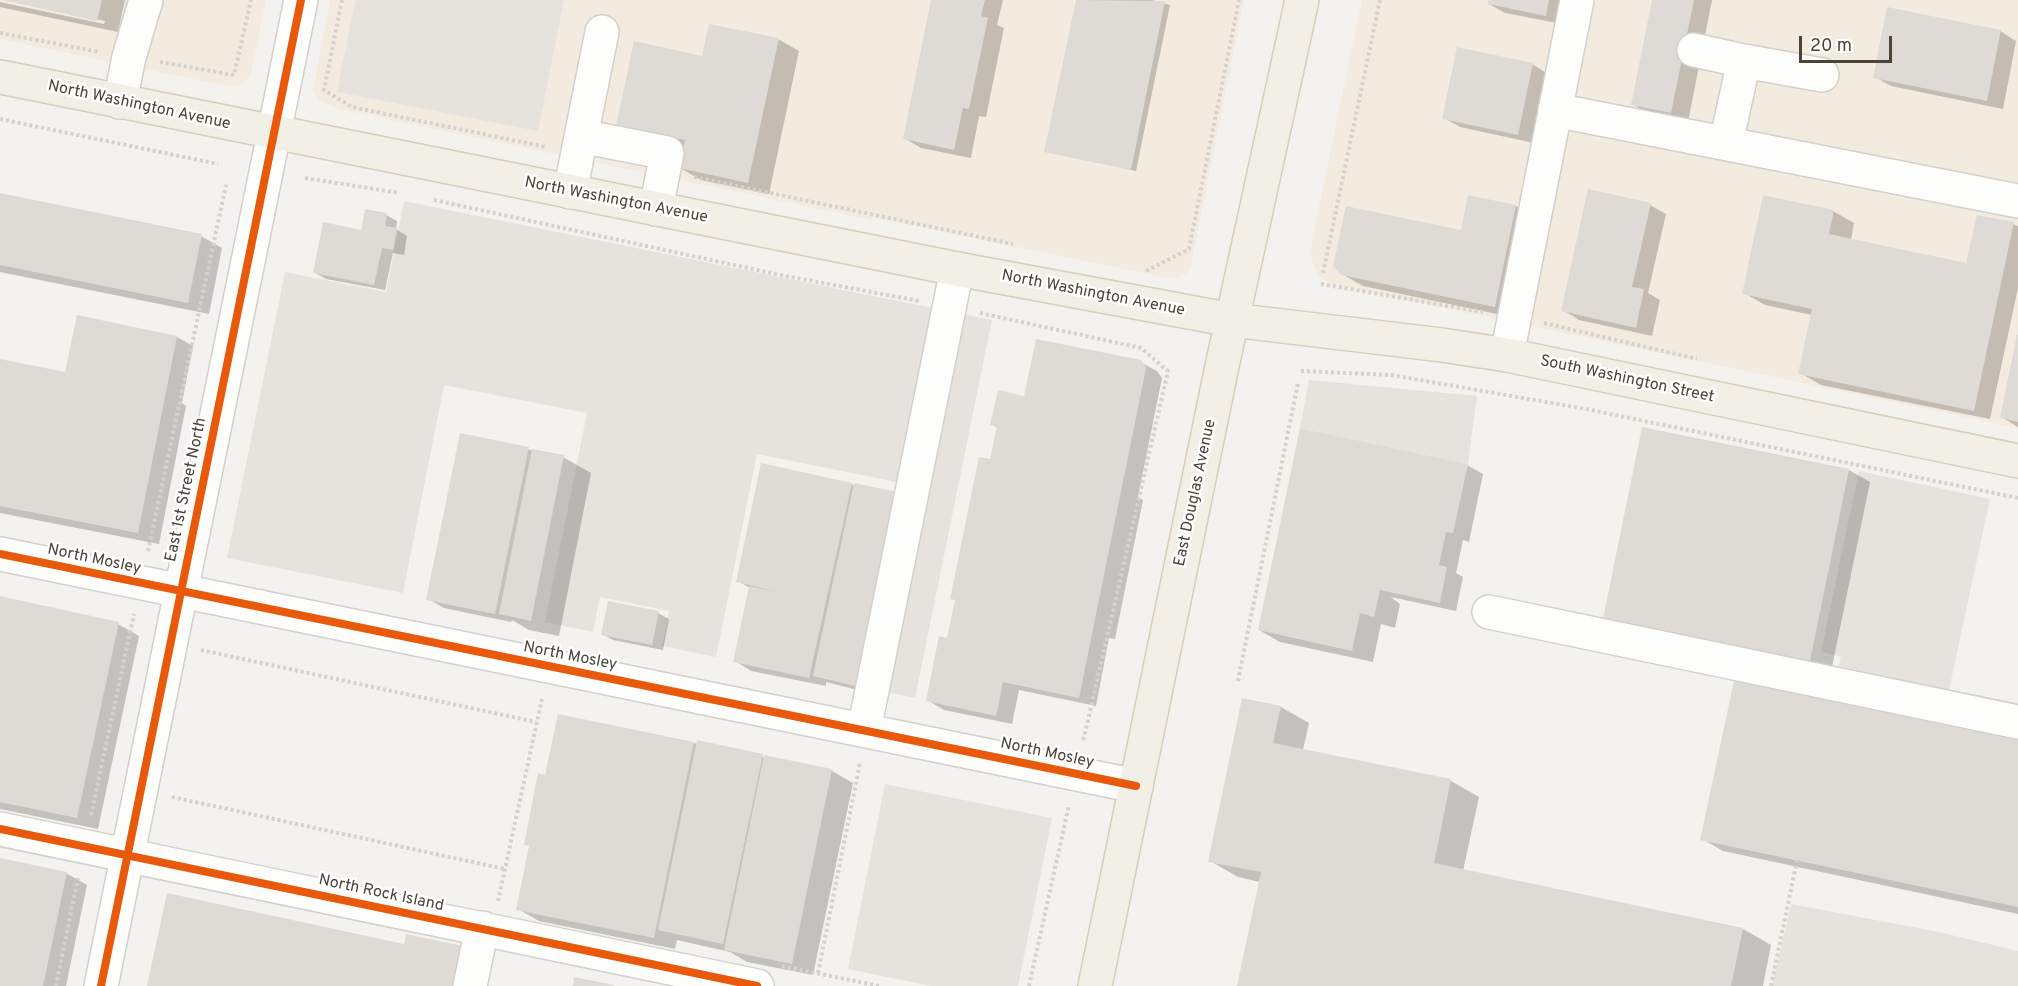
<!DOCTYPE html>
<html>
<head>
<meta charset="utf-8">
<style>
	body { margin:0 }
	#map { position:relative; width:2018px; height:986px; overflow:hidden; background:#f4f2ee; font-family:Overpass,sans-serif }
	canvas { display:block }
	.scale { position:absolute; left:1799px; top:36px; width:93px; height:27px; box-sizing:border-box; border:3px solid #4b4439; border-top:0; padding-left:8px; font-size:18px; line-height:21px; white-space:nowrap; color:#4b4439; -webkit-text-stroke:4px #fff; paint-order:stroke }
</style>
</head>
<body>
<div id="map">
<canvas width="2018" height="986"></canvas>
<div class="scale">20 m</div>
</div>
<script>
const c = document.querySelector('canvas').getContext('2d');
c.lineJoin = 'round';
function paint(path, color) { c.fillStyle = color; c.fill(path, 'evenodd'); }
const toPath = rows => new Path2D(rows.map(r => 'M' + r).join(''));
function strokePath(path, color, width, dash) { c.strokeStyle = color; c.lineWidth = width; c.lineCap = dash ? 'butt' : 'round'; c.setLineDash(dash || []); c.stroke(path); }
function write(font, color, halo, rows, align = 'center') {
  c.font = font + ' Overpass,sans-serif'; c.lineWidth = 5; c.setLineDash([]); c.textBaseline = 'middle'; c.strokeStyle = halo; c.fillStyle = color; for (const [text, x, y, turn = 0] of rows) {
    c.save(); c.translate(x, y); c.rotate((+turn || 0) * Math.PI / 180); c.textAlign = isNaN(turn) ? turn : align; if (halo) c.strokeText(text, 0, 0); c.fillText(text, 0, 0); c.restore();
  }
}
paint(toPath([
	[0,0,266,0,250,78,239,86,222,85,0,39],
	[330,0,1244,0,1190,270,1181,277,1168,278,871,217,873,220,339,109,321,102,313,91],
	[1362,0,2018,0,2018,428,1331,284,1318,275,1311,258,1312,240]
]), '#f3ebdf');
paint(toPath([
	[355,0,564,0,538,131,337,92],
	[404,201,992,320,915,698,886,692,927,488,757,454,716,657,662,646,669,611,600,597,593,632,545,622,587,413,444,385,403,593,227,558,285,272,386,292],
	[1309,380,1477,396,1468,464,1300,428],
	[1859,471,1990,499,1949,690,1839,666,1841,657,1821,652],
	[885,784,1052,818,1018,986,931,986,848,969],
	[1791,904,1939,932,2018,951,2018,986,1772,986]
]), '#e6e3df');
paint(toPath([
	[5,0,125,0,118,32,0,7,0,2,104,24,105,21],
	[933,0,1003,0,997,25,1004,28,986,117,979,116,971,158,921,148,904,138],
	[1077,0,1152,0,1170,5,1136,171,1046,151],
	[1490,0,1567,0,1562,24,1505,13,1489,4],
	[1653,0,1712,0,1688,122,1649,114,1632,104],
	[2000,31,2016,41,2003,109,1891,86,1875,77],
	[778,39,799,51,769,194,701,180,680,168,685,147,639,137,618,125,704,58],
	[1532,64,1548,74,1534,143,1460,127,1444,118],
	[0,195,201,236,222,248,209,314,0,272],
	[1469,197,1516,206,1537,218,1516,318,1363,286,1342,274,1462,232],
	[1650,205,1666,214,1648,293,1660,300,1652,336,1579,320,1563,310],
	[1833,211,1854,223,1851,240,1968,265,2013,224,2018,226,2018,288,1990,419,1821,385,1800,373,1812,315,1765,305,1744,293],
	[386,215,397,221,396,229,407,236,404,255,393,253,385,290,326,279,315,273,362,231],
	[78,317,177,337,193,346,182,403,186,406,159,544,0,513,0,361,73,375],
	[2018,338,2018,427,2001,417],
	[1140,362,1157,371,1162,378,1138,497,1143,500,1115,639,1109,638,1096,706,1019,690,1012,724,944,710,927,700,948,639,991,461,998,428,992,424,1026,398],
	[462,435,563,457,591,473,559,636,529,630,512,620,511,622,444,608,428,599],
	[1467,465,1483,474,1469,542,1463,540,1456,573,1463,577,1456,611,1391,597,1400,604,1395,628,1381,624,1373,662,1280,642,1259,630],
	[1849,470,1870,482,1831,672,1605,619],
	[851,484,855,486,877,695,826,682,826,686,751,671,735,661,750,588,738,581],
	[0,598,118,624,139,636,98,829,0,809],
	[658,613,669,619,663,650,613,640,602,634],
	[1281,707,1309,723,1303,750,1451,781,1479,797,1463,871,1743,929,1771,945,1763,986,1239,986,1260,882,1238,877,1210,861],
	[2018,734,2018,914,1723,851,1702,839],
	[694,743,832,771,853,783,813,975,747,962,730,952,677,940,675,949,539,921,518,909,531,847,526,844,547,777],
	[0,859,66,873,87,885,66,986,0,986]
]), '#0003');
paint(toPath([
	[3,0,102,0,97,21],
	[931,0,985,0,981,16,988,18,969,109,963,108,954,150,903,139],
	[1076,0,1165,1,1131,170,1044,152],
	[1488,0,1549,0,1546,16,1488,4],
	[1652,0,1694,0,1671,113,1631,105],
	[1887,7,2001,30,1987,101,1873,78],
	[709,24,779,38,748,183,679,168,685,140,616,126,634,41,702,56],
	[1457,47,1533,63,1518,135,1442,119],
	[1588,189,1651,203,1632,287,1644,289,1636,328,1561,311],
	[0,193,202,234,188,303,0,265],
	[1468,195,1516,205,1495,307,1341,275,1333,266,1346,206,1461,230],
	[1763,195,1834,210,1829,234,1966,263,1977,215,2014,222,1974,411,1798,374,1812,309,1742,294],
	[365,209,387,213,385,226,397,228,393,250,382,248,374,285,313,273,323,222,361,230],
	[77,315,177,336,138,533,0,506,0,359,65,372],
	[2017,335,2018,335,2018,422,2000,418],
	[1036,339,1141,360,1146,368,1079,698,1003,682,996,716,926,701,939,636,947,638,955,600,950,599,979,457,990,459,997,426,990,425,998,390,1024,396],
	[1642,427,1849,469,1810,661,1603,619],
	[1300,428,1468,464,1453,533,1446,532,1439,565,1447,567,1440,603,1380,590,1374,617,1360,613,1352,651,1258,630],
	[460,433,529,447,495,614,426,600],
	[532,449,564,455,531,621,499,614],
	[761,463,852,483,809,678,733,662,749,586,783,593,736,582],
	[854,483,902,493,860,687,813,676],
	[0,596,119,622,77,818,0,802],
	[608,601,659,611,652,645,601,635],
	[1735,676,2018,732,2018,907,1700,840],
	[1242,698,1281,706,1273,743,1451,779,1434,863,1743,928,1731,986,1237,986,1261,872,1208,862],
	[558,714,694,742,654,938,516,910,529,846,524,845,538,773,545,775],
	[697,740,763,754,723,944,658,930],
	[764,755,832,769,792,964,724,950],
	[0,858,67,872,43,986,0,986],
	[167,893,404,944,406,934,463,946,454,986,147,986],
	[574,977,614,985,614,986,573,986]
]), '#dedbd6');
const minor = toPath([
	[1694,50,1744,61,1726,143],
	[1744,61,1822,75],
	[120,102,129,57,146,0],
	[1555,110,2018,201],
	[581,136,667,153,656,209],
	[570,192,602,32],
	[1507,355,1577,0],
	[0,554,1136,786],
	[1489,612,2018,722],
	[864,730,957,269],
	[0,829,757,986],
	[101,986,301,0],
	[470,986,482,928]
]);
const major = toPath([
	[0,77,957,269,1232,320,1442,345,1507,355,2018,461],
	[1095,986,1221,371,1302,0]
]);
strokePath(minor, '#d2d0cb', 36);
strokePath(major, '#d6cebb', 36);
strokePath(toPath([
	[342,0,324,90,352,107,546,147],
	[0,33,100,52],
	[160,62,234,75,251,0],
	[0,119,218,164],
	[694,177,1013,244],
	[305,178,400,193],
	[434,200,785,276,920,301],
	[1146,271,1189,249,1239,0],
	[1323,273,1380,0],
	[1321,284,1483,312],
	[980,313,1141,348,1168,371,1083,742],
	[1544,323,1697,359],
	[1301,371,1391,375,1586,409,2018,498],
	[148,551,226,185],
	[201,650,536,722],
	[1238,681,1298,383],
	[172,797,505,869],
	[91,815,134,614],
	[498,901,542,699],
	[782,966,879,986],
	[818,973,860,763],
	[56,986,78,878],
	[1029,986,1069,805],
	[1771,986,1797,860]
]), '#d3d2cc', 4, [3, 3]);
strokePath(minor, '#fdfdfc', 33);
strokePath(major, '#f2efe6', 33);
strokePath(toPath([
	[0,554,1136,786],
	[0,829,757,986],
	[101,986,301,0]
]), '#e8590c', 8);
write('16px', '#4b4439', '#fff', [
	["North Washington Avenue",139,106,12],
	["North Washington Avenue",616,201,11],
	["North Washington Avenue",1093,294,11],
	["South Washington Street",1627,380,12],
	["East 1st Street North",187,490,-78],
	["East Douglas Avenue",1196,493,-78],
	["North Mosley",94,560,12],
	["North Mosley",570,657,11],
	["North Mosley",1047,754,12],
	["North Rock Island",381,894,12]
]);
</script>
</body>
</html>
